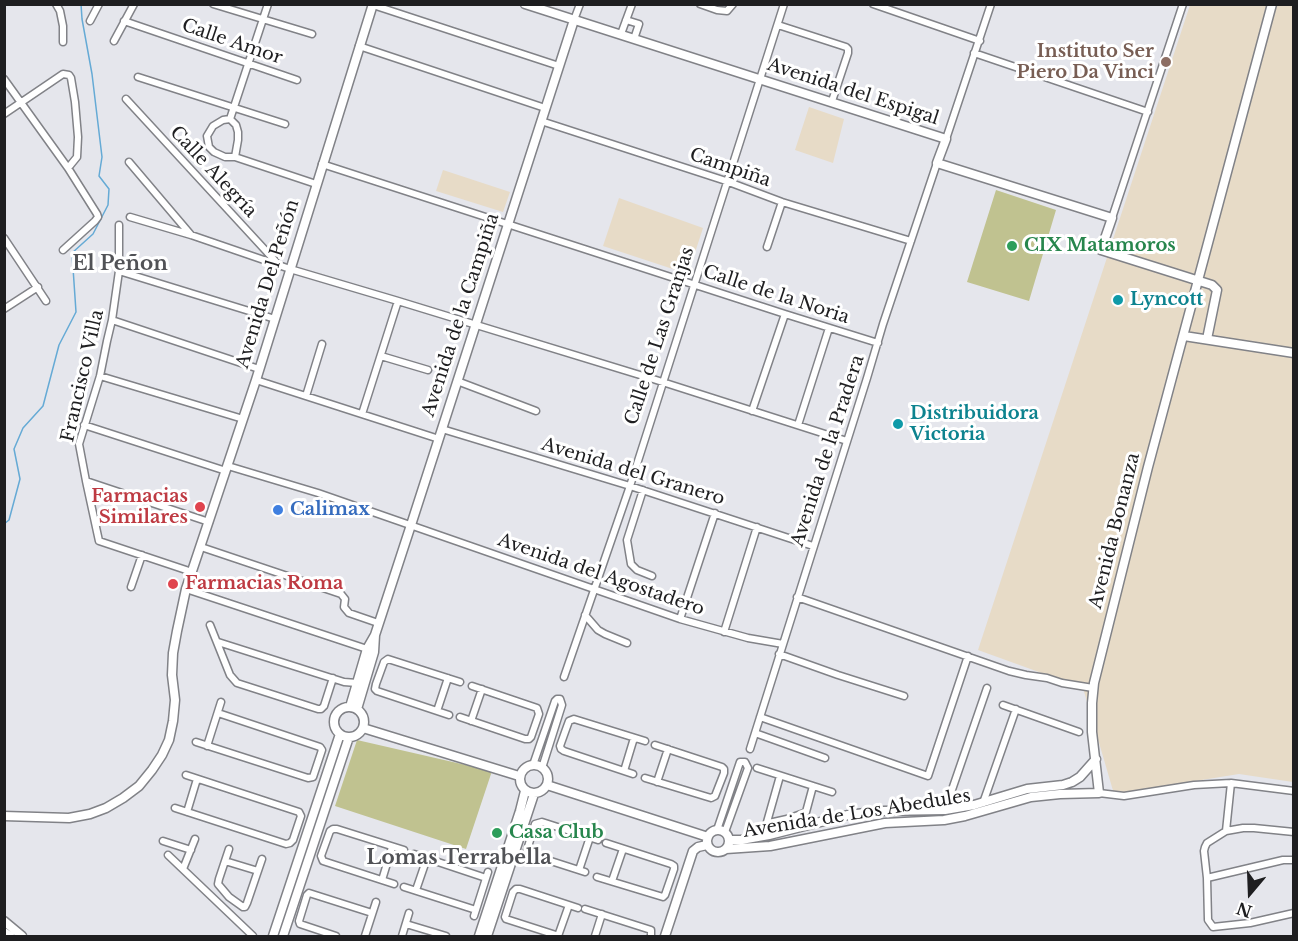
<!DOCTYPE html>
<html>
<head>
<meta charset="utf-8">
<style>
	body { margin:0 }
	#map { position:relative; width:1298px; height:941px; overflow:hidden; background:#e5e6ec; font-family:"Libre Baskerville",serif }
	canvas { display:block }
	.frame { position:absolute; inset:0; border:6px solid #1e1e20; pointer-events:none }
	.north { position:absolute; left:1220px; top:863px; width:60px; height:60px; -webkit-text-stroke:4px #fff; paint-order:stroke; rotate:199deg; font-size:16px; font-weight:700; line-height:24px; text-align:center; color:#1e1e20 }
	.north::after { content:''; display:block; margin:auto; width:21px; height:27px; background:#1e1e20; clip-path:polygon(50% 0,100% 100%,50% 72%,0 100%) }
</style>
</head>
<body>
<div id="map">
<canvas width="1298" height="941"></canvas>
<div class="frame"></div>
<div class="north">N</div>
</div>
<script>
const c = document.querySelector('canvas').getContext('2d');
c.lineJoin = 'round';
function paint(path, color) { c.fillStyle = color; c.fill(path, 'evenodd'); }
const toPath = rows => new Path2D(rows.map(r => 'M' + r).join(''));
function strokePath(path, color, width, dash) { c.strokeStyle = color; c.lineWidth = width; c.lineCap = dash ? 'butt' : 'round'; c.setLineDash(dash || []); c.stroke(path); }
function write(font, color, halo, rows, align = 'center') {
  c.font = font + ' "Libre Baskerville",serif'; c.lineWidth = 6; c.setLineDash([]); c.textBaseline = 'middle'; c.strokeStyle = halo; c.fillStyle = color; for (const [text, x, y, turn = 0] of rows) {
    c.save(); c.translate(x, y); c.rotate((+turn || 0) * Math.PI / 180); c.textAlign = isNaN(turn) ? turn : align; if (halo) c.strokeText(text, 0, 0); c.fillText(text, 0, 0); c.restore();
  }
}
paint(toPath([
	[1190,5,1293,5,1293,782,1239,774,1114,794,1083,688,978,650],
	[809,107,844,119,833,163,795,150],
	[443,170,510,192,503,212,436,191],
	[619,198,703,228,688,274,603,246]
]), '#e7dbc7');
paint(toPath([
	[996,190,1056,210,1029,301,967,282],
	[357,740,492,771,466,849,335,806]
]), '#c0c290');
strokePath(toPath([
	[4,524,9,520,20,479,14,449,23,428,43,406,59,345,76,312,72,253,93,234,108,205,109,189,99,176,102,157,92,74,82,19,81,4]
]), '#65aad5', 1.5);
const street = toPath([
	[56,4,60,11,63,26,63,42],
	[213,4,312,34],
	[700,4,717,10,727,11,733,4],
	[873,4,980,41],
	[373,5,559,66],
	[574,20,580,4],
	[626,20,639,24,634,39],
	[90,21,99,4],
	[124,21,297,80],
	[778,25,846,47,848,49,848,53,832,101],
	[621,34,632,4],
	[114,41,134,4],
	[359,46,545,108],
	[974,53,1148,112],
	[138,77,285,124],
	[4,79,68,168,97,214,98,217,95,221,63,250],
	[126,99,278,264],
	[4,114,63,74,69,75,71,78,75,102,78,137,77,157,68,168],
	[230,119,223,120,213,126,207,136,209,147,214,152,225,157,235,157,316,184],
	[230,119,268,4],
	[230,119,236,125,238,132,238,140,235,157],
	[541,121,726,181,782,202,911,241],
	[946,139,991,4],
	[129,162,191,235],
	[322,164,785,314,878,343],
	[130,217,191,235,290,269,398,301,653,379,847,441],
	[1112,218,1183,4],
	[119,225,119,271,112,320,107,341,100,376,79,444,86,481,99,541,192,572],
	[4,238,46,301],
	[767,247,782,202],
	[119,271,275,319],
	[4,309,38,287],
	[112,320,259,369],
	[381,356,428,370],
	[100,376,243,419],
	[256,380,439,439],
	[457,381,536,411],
	[306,396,322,344],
	[752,411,785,314],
	[362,414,398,301],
	[84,425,226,471],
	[798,425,829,328],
	[442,429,630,486,813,546],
	[228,466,318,493,680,619,748,638,783,644],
	[86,481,209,522],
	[643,490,627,540,631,564,637,570,652,576],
	[201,547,341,594,345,599,344,607,349,613,378,623],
	[131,587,142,555],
	[186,589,367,649],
	[797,597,1009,671,1026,675,1047,678,1062,683,1093,688],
	[585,615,598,630,605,634,627,643],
	[680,619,715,513],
	[210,625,230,675,237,683,318,709,321,709,324,706,333,678],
	[724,632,757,527],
	[218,642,344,682,357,683],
	[779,654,838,675,904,696],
	[564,677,630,486,784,4],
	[1003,705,1079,732],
	[437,711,448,678],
	[449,715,377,691,375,689,376,684,384,662,388,659,460,682],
	[460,717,525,739,529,739,531,737,539,714,537,708,472,686],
	[760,717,928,776,968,656],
	[471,721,482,689],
	[755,733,825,758],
	[196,742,308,778,313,777,322,750,320,747,218,713],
	[207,746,221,702],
	[750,749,867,378,883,324,937,163],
	[533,765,555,701,557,699,560,699,562,705,542,768],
	[757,768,832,792],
	[624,771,634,738],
	[633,774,564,751,561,749,560,746,565,732,569,721,574,719,645,741],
	[780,776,767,822,769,823,787,819,804,813,806,812,813,786],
	[645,778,711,798,715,796,724,773,724,769,722,767,655,745],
	[657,782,668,749],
	[1099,793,1124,796,1194,785,1231,783,1294,791],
	[983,803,1016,709],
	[175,808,286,844,290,843,293,840,301,816,299,812,186,775],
	[945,810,987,688],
	[187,812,197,779],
	[717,830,740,762,745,762,748,768,725,832],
	[1226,831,1231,783],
	[1294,832,1254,828,1243,828,1226,831,1207,843,1205,847,1204,851,1207,878,1208,920,1213,927,1250,923,1294,913],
	[163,841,191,850],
	[229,849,219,879,218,884,229,897,243,907,245,907,247,903,262,859],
	[414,854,486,878],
	[168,855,253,936],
	[225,861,258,871],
	[183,869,195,839],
	[579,870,590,837],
	[585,872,529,854,527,850,535,824,542,822,598,840],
	[597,877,663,897,665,895,674,869,674,866,671,864,606,843],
	[1207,878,1283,860,1294,860],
	[382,880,392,847],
	[612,881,623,849],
	[394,884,323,861,321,856,330,831,333,829,337,829,404,850],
	[404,887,476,910],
	[416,890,427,858],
	[585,909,651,930,651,936],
	[474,916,488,872],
	[406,924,446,936],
	[336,936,300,924,299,921,307,895,309,893,372,913],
	[365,936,376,902],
	[402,936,409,913],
	[558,936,569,905],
	[559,936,506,919,505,917,513,892,516,889,520,889,578,908],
	[595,936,602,914]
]);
const secondary = toPath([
	[525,4,946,139,937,163,1112,218,1101,250,1212,285,1217,290,1207,339],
	[1184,336,1294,353],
	[350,707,367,649,375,635,411,525,574,20],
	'334 722a15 15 0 1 1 30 0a15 15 0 1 1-30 0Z',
	[357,709,374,652,375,635],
	[363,728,519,776],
	'520 779a14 14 0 1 1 28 0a14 14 0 1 1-28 0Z',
	[547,785,708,837],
	[4,816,69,818,90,814,106,808,123,798,139,786,152,770,162,755,169,740,173,721,175,700,172,675,173,653,177,631,186,589,256,380,373,4],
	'707 841a11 11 0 1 1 22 0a11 11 0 1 1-22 0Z',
	[729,840,741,840,769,835,848,815,882,811,945,810,974,805,1027,789,1063,785,1072,782,1080,777,1096,759],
	[726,849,770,846,885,823,944,820,965,816,1031,797,1060,794,1099,793,1092,732,1092,703,1094,683,1148,467,1272,4],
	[4,921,22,936],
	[4,932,10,936],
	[273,936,340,734],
	[283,936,349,737],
	[479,936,520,811,525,791],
	[487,936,534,794],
	[665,936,693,851,698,847,707,845]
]);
strokePath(street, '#818287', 9);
strokePath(secondary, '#818287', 11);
strokePath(street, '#fff', 6);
strokePath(secondary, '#fff', 8);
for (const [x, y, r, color] of [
	[1166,62,6,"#8d6e63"],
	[1012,246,6,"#2e9e5b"],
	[1118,300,6,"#0f9aa8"],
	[898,424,6,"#0f9aa8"],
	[200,507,6,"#e0444e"],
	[278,510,6,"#3f7fe0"],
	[173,584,6,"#e0444e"],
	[497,833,6,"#2e9e5b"]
]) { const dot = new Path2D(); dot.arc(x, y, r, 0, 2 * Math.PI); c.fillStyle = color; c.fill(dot); strokePath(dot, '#fff', 2); }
write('18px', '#1e1e20', '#fff', [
	["Calle Amor",232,42,19],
	["Avenida del Espigal",853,92,18],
	["Campiña",730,168,19],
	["Calle Alegría",213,172,47],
	["Avenida Del Peñón",268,284,-73],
	["Calle de la Noria",776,295,18],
	["Avenida de la Campiña",461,315,-72],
	["Calle de Las Granjas",660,336,-72],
	["Francisco Villa",83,376,-77],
	["Avenida de la Pradera",828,451,-72],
	["Avenida del Granero",633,472,17],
	["Avenida Bonanza",1115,531,-76],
	["Avenida del Agostadero",601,575,19],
	["Avenida de Los Abedules",857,814,-9]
]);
write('bold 18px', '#785e54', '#fff', [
	["Instituto Ser",1154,52],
	["Piero Da Vinci",1154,73]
], 'right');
write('bold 18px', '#27864d', '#fff', [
	["CIX Matamoros",1024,246],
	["Casa Club",509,833]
], 'left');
write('bold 18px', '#0d838f', '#fff', [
	["Lyncott",1130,300],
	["Distribuidora",910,414],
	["Victoria",910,435]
], 'left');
write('bold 18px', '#be3a42', '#fff', [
	["Farmacias",188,497],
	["Similares",188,518],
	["Farmacias Roma",185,584,"left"]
], 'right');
write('bold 18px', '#366cbe', '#fff', [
	["Calimax",290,510]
], 'left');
write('bold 20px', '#515256', '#fff', [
	["El Peñon",120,264],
	["Lomas Terrabella",459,858]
]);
</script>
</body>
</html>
